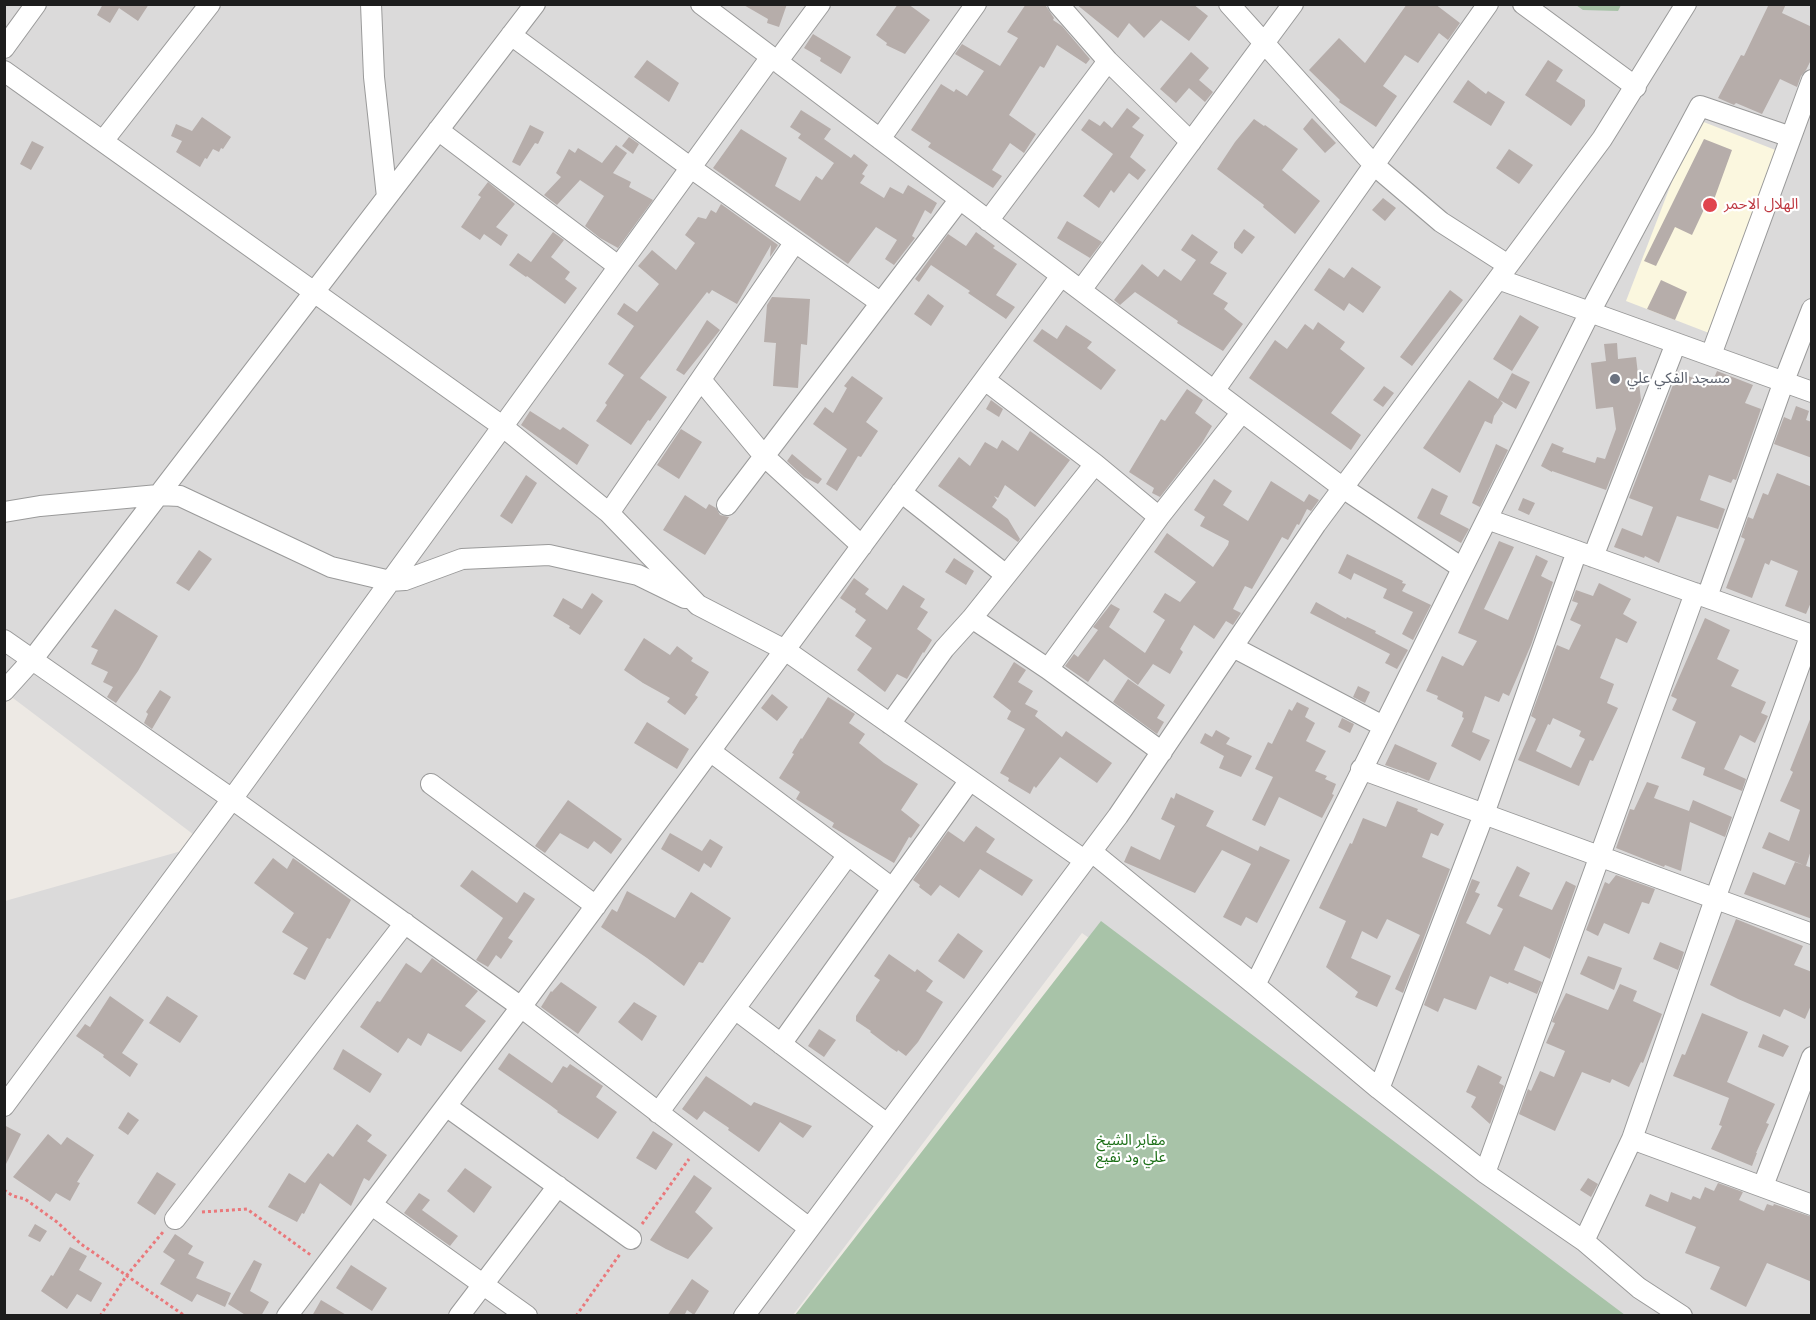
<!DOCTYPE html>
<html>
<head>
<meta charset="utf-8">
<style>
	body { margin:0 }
	#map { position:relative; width:1816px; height:1320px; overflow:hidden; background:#ede9e4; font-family:Arial,sans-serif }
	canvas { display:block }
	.frame { position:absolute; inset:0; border:6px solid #1d1d1d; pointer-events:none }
</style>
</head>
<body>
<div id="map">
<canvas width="1816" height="1320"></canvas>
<div class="frame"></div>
</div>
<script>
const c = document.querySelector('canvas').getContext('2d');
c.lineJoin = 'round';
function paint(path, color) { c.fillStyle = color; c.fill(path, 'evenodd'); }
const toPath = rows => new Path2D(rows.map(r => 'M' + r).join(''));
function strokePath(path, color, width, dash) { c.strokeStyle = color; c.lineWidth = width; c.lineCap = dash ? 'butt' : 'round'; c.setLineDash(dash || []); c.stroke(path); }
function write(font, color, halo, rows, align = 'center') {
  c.font = font + ' Arial,"Noto Sans Arabic",sans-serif'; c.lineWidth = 4.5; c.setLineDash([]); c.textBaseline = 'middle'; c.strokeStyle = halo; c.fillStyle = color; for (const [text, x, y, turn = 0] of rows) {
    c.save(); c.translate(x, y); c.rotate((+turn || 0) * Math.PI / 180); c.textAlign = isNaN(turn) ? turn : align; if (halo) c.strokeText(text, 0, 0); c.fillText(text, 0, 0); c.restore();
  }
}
paint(toPath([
	[5,5,1811,5,1811,1315,1615,1315,1082,933,793,1315,5,1316,5,901,206,844,5,692]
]), '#dbdada');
paint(toPath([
	[1696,119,1778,151,1709,333,1626,301]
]), '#fbf7df');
paint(toPath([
	[1576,5,1621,5,1618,11,1583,10],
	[1101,921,1625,1315,795,1315]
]), '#a8c3a8');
paint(toPath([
	[103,4,149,4,138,21,119,8,110,23,97,15],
	[742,4,787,4,779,27,767,23,768,19],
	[898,4,908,4,930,20,905,54,886,45,887,43,876,35],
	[1026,4,1044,4,1046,6,1054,18,1053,20,1062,26,1090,59,1086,64,1057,45,1044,68,1040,66,1009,115,1036,134,1024,153,1010,143,992,170,1002,176,993,188,928,147,931,143,911,130,941,84,954,92,956,89,967,96,984,71,955,54,962,44,1000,66,1018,38,1007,32],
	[1076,4,1193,4,1208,16,1189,41,1161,20,1144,38,1129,23,1118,38],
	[1407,4,1435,4,1460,23,1448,40,1439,33,1418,63,1405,55,1383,86,1397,96,1376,127,1339,102,1340,100,1309,70,1339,38,1365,63],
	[1769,4,1786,4,1782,13,1812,27,1812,58,1806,70,1801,76,1797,87,1780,79,1762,114,1736,103,1734,105,1718,98,1741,55,1744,56],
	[813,34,851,57,841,74,820,61,821,58,804,48],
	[1191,52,1209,68,1199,80,1213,92,1205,102,1189,88,1176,103,1160,89],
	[647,60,679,83,669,102,634,77],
	[1548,60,1563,70,1556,81,1585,100,1585,106,1571,126,1525,95],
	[1468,80,1486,94,1488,91,1505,102,1491,126,1453,102],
	[1127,108,1140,118,1132,127,1144,135,1130,157,1146,170,1138,180,1129,173,1114,193,1111,190,1099,208,1083,196,1113,154,1081,130,1089,119,1100,126,1104,121,1112,128],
	[801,110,831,129,824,139,851,158,854,154,868,165,862,174,865,176,860,183,884,198,890,187,903,194,908,185,937,203,931,214,925,210,912,236,915,238,894,265,885,259,897,240,876,227,848,264,713,168,741,129,787,158,775,186,800,201,816,176,822,180,834,163,798,138,801,134,790,127],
	[202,117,231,137,223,149,221,148,219,152,213,149,207,159,205,158,200,167,176,152,182,141,171,136,176,124,192,131],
	[1312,118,1336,143,1325,153,1303,129],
	[1254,119,1264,126,1265,125,1298,149,1282,170,1320,201,1295,234,1263,207,1264,205,1217,169,1235,142],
	[530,125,544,132,538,144,535,143,520,166,512,162],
	[629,137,639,144,633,154,622,146],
	[1704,139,1732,150,1712,205,1707,203,1692,235,1675,227,1656,266,1644,261],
	[32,141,44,147,31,170,20,164],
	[616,145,627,153,613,173,631,182,629,187,653,200,618,248,600,238,585,226,604,196,580,180,557,205,544,195,561,177,556,173,569,149,575,153,578,148,602,163],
	[1509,149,1533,165,1519,184,1496,168],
	[488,182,515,204,496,227,508,235,501,246,484,234,480,240,461,227,481,197,478,195],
	[1383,198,1396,208,1385,221,1372,210],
	[721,204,778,245,770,257,771,245,737,304,712,290,709,294,707,292,640,378,667,397,650,421,648,420,631,445,596,421,607,405,605,403,624,375,608,364,634,326,617,314,624,303,637,312,659,284,638,266,652,250,676,270,695,243,685,235,698,217,706,219,711,210,716,213],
	[1067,221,1102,242,1090,258,1057,238],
	[1244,229,1255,237,1242,254,1234,248,1234,243],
	[553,232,564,240,551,257,570,272,565,279,577,288,565,304,527,276,526,277,509,265,518,253,531,262],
	[976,232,995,246,993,248,1017,264,996,295,1015,307,1006,319,968,293,970,291,931,265,919,282,915,279,948,234,966,246],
	[1192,234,1218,252,1210,263,1227,273,1213,294,1228,303,1224,309,1243,324,1223,351,1177,323,1178,321,1135,292,1120,305,1114,300,1142,264,1158,277,1164,269,1181,281,1196,260,1181,250],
	[1352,267,1381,287,1363,313,1349,303,1344,311,1314,290,1329,268,1344,278],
	[1661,280,1687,292,1675,320,1647,309],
	[1450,290,1463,300,1412,366,1400,357],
	[928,294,944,306,931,326,914,314],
	[772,297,810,299,807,345,801,344,798,388,773,386,776,343,764,342,767,305],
	[1520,315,1539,327,1512,371,1493,359],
	[707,320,720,330,684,375,676,370],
	[1318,322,1345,342,1340,349,1365,368,1331,413,1361,435,1351,450,1249,378,1275,340,1287,349,1305,324,1313,330],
	[1066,325,1092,342,1087,348,1116,370,1101,390,1033,341,1042,329,1057,339],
	[1617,343,1618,359,1636,357,1641,400,1606,490,1552,471,1552,472,1541,466,1552,443,1564,448,1562,452,1595,463,1597,457,1605,459,1616,429,1613,407,1596,409,1591,363,1606,361,1604,344],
	[1717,371,1753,385,1745,403,1761,409,1736,480,1733,479,1731,483,1709,475,1700,500,1725,509,1718,529,1677,516,1659,563,1645,556,1644,558,1614,547,1622,528,1642,536,1653,507,1629,498,1678,372,1711,385],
	[1512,373,1530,382,1516,409,1500,400,1503,403,1494,416,1492,424,1485,421,1460,473,1423,448,1469,380,1498,399],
	[852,376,883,398,866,422,878,431,861,457,858,456,837,491,826,484,847,449,813,424,825,407,833,413,847,388,844,386],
	[1384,386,1394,393,1383,407,1373,400],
	[1187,389,1203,400,1195,413,1212,426,1202,443,1160,497,1152,493,1154,488,1129,472,1161,419,1165,421],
	[991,400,1003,409,999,417,986,409],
	[1796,406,1809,411,1806,420,1812,422,1812,458,1774,444,1784,417,1791,420],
	[530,411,560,430,563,427,589,445,577,465,521,425],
	[681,429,702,442,679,479,657,465],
	[1030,431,1070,460,1035,507,1005,485,998,498,994,496,997,500,992,507,1008,519,1020,539,1018,542,938,486,959,457,970,466,985,442,997,449,1002,440,1018,451],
	[1496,444,1508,450,1480,507,1472,503],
	[792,454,822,479,818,484,804,477,787,461],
	[1777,473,1812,487,1812,600,1806,614,1785,606,1798,571,1771,560,1769,565,1765,563,1752,598,1726,588,1745,539,1741,537,1748,517,1753,519,1763,493,1768,495],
	[526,475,537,483,512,524,500,516],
	[1214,479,1232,491,1223,505,1248,521,1271,481,1304,502,1309,494,1319,500,1311,511,1307,509,1299,525,1297,524,1288,540,1282,537,1252,589,1245,586,1233,609,1241,613,1233,625,1226,621,1214,639,1194,625,1180,649,1183,652,1170,674,1153,664,1138,685,1104,659,1088,682,1065,666,1074,654,1078,657,1098,630,1093,627,1111,604,1120,609,1109,627,1145,653,1165,620,1153,612,1165,593,1180,602,1196,582,1154,552,1167,533,1213,567,1228,545,1229,541,1200,526,1205,517,1194,510],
	[1432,488,1448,496,1440,514,1469,529,1461,543,1417,518],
	[685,495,706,509,709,504,716,508,720,515,729,517,705,555,663,530],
	[1523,498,1535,503,1529,515,1518,510],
	[1499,541,1514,547,1484,609,1508,620,1536,555,1548,561,1541,576,1553,582,1531,645,1509,696,1503,693,1499,702,1485,696,1472,732,1490,740,1480,761,1451,746,1464,718,1462,717,1463,712,1437,699,1438,696,1426,691,1442,656,1463,666,1477,641,1458,633],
	[199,550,212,559,189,591,176,583],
	[1347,554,1403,581,1402,583,1406,584,1402,591,1431,605,1413,640,1402,634,1413,612,1383,598,1387,589,1354,573,1351,580,1338,573],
	[954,558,974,571,966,585,945,572],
	[854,578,869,589,865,594,887,610,903,585,925,599,920,607,928,612,917,629,932,640,924,653,923,652,907,679,897,674,885,692,857,670,872,648,855,636,866,620,855,612,856,609,840,598],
	[1599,583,1631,599,1623,614,1637,622,1627,643,1616,638,1600,678,1614,684,1607,703,1618,708,1593,761,1590,760,1579,786,1518,760,1536,719,1531,716,1555,650,1557,645,1569,650,1581,625,1570,620,1578,603,1572,601,1576,590,1593,596],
	[1553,718,1581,731,1579,736,1585,739,1571,768,1536,751,1548,724,1550,725],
	[592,593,603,601,580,635,569,628,570,626,553,616,563,598,582,609],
	[1316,602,1346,619,1347,617,1376,631,1375,633,1408,650,1397,669,1385,663,1390,654,1310,613],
	[115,609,158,636,138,671,116,703,107,697,113,687,103,682,108,672,91,664,98,650,91,647],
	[1705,618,1730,630,1717,659,1739,670,1731,686,1766,702,1761,713,1768,716,1755,743,1740,735,1724,769,1746,779,1742,791,1703,775,1705,768,1681,758,1696,722,1672,710,1677,699,1671,696],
	[644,638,670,655,677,646,693,658,691,661,709,672,695,695,698,697,685,715,667,702,670,698,643,683,624,670],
	[1014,662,1026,670,1018,682,1033,691,1025,704,1038,711,1035,716,1062,737,1066,731,1112,763,1097,783,1060,757,1036,788,1034,786,1030,794,1008,781,1009,778,1000,773,1025,729,1007,719,1011,711,993,697],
	[1128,679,1165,705,1157,718,1164,722,1157,734,1113,702],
	[1358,686,1370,692,1365,703,1353,697],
	[160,690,171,697,152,729,144,723,148,714,146,712],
	[772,694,788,707,777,721,761,708],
	[828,697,855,714,849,723,865,734,859,743,884,763,918,784,901,810,920,825,911,838,909,837,894,863,832,827,834,823,796,799,800,792,779,778,794,754,792,753,801,738,802,739],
	[1297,702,1309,708,1305,717,1315,723,1306,741,1326,751,1315,771,1327,776,1325,779,1336,784,1332,794,1334,795,1322,818,1279,797,1265,826,1252,820,1273,777,1255,769,1268,742,1272,744,1289,709,1292,711],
	[1811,717,1812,847,1806,866,1762,848,1769,832,1789,841,1800,810,1780,801,1793,772,1790,770],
	[1342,718,1354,724,1350,733,1338,727],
	[647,722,689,749,677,769,634,743],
	[1216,730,1230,738,1226,744,1252,756,1241,777,1219,768,1224,756,1200,743,1205,733,1212,737],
	[1395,744,1437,763,1429,781,1407,772,1407,773,1385,765],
	[1647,782,1659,786,1654,798,1689,811,1693,800,1732,817,1725,837,1690,822,1681,871,1665,865,1664,867,1616,848,1630,809,1634,810],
	[1176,793,1214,811,1206,826,1258,851,1260,846,1290,860,1257,923,1246,917,1241,926,1223,917,1251,864,1222,850,1195,893,1124,862,1131,846,1160,860,1175,826,1161,819,1171,797,1174,799],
	[568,800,622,839,611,854,594,841,588,849,560,833,545,853,535,846],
	[1397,801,1418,809,1417,811,1444,824,1438,836,1431,833,1422,857,1450,869,1403,993,1395,989,1420,935,1387,919,1377,939,1362,931,1351,958,1391,976,1377,1007,1355,997,1358,992,1326,967,1346,921,1319,908,1350,843,1352,844,1363,818,1386,827],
	[976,826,995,839,986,852,1033,880,1022,896,980,869,959,898,940,885,931,896,919,887,920,885,913,880,948,831,964,842],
	[670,833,702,851,710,839,723,847,711,868,704,863,699,872,661,849],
	[273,858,287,869,293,858,351,900,330,939,327,938,305,980,293,974,308,948,282,932,294,913,254,883],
	[1795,862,1812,868,1812,919,1744,894,1753,872,1785,885],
	[1517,866,1530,873,1519,896,1552,910,1566,881,1576,886,1550,959,1524,946,1514,970,1542,982,1537,994,1509,982,1508,984,1490,976,1476,1010,1444,998,1438,1012,1424,1005,1472,879,1480,882,1475,892,1480,894,1466,923,1490,935,1503,909,1497,906],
	[472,870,517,903,524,892,535,899,508,938,513,941,501,959,496,955,488,967,476,960,503,918,460,886],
	[1616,875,1655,889,1649,904,1642,902,1629,934,1604,923,1598,936,1586,930,1605,882,1609,884],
	[627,891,675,918,691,892,731,918,703,963,699,962,684,986,647,958,601,927,612,909,617,912],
	[1736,919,1803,946,1794,965,1812,972,1812,1003,1805,1019,1784,1009,1780,1017,1738,999,1710,985],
	[958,933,983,951,964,979,938,961],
	[1660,942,1684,952,1678,970,1653,959],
	[889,954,915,972,917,969,933,981,926,991,943,1002,918,1042,906,1056,898,1050,897,1052,891,1048,870,1032,871,1031,856,1021,856,1016,880,980,874,976],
	[1588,956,1622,968,1614,990,1580,974],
	[432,958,478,991,465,1006,486,1021,461,1052,428,1033,421,1046,408,1038,398,1053,360,1027,377,1001,380,1002,406,963,421,973],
	[561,982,597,1007,578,1034,541,1007,551,991,552,992],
	[1620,984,1637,991,1633,1001,1662,1014,1643,1063,1641,1062,1629,1087,1612,1079,1610,1083,1582,1072,1555,1131,1519,1114,1528,1089,1531,1091,1540,1071,1554,1077,1565,1051,1546,1043,1555,1023,1552,1022,1553,1019,1566,993,1608,1010],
	[110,996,144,1020,122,1053,138,1064,130,1077,103,1057,104,1055,76,1036,85,1024,90,1027],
	[167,996,198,1016,180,1043,149,1023],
	[634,1002,657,1016,642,1041,618,1022],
	[1702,1013,1748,1032,1727,1082,1775,1104,1766,1123,1769,1124,1756,1153,1757,1153,1752,1166,1711,1149,1722,1126,1719,1125,1729,1098,1673,1076,1682,1054,1685,1055],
	[819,1029,836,1040,824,1057,808,1046],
	[1763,1034,1789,1046,1783,1057,1758,1047],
	[343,1049,382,1074,370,1093,333,1069],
	[509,1053,552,1083,563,1066,567,1068,570,1064,603,1086,596,1097,617,1112,598,1139,557,1112,558,1111,550,1105,498,1069],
	[1478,1065,1502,1077,1499,1083,1504,1086,1490,1124,1471,1107,1476,1097,1466,1092],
	[706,1076,751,1106,754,1102,812,1126,803,1138,780,1122,759,1152,728,1130,729,1128,704,1111,697,1120,682,1109],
	[128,1112,139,1120,128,1135,118,1128],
	[357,1124,372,1135,367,1141,387,1155,369,1181,364,1178,351,1206,320,1183,304,1214,302,1213,297,1222,268,1207,289,1173,305,1183,328,1153,333,1157],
	[4,1125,21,1134,4,1168],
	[653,1131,673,1144,656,1170,636,1158],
	[48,1134,61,1145,67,1137,94,1155,77,1182,80,1183,70,1201,56,1193,50,1202,13,1177],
	[465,1168,492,1187,474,1213,447,1191],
	[157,1172,176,1184,155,1215,137,1203],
	[694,1175,712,1188,695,1212,713,1228,688,1259,666,1249,650,1240],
	[1588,1178,1598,1184,1591,1197,1580,1190],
	[1718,1183,1743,1192,1739,1200,1764,1211,1767,1204,1773,1206,1774,1204,1812,1217,1812,1282,1767,1263,1746,1307,1710,1289,1720,1267,1685,1253,1696,1227,1645,1206,1650,1194,1668,1202,1671,1192,1691,1200,1693,1196,1700,1199,1705,1187,1714,1191],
	[419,1193,430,1200,422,1210,458,1236,450,1246,404,1213],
	[35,1224,47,1231,40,1242,28,1236],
	[175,1234,193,1246,188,1254,204,1262,196,1278,231,1293,225,1307,197,1294,192,1302,160,1284,175,1260,163,1252],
	[70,1247,87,1256,79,1270,102,1283,91,1302,77,1294,67,1309,41,1291,51,1275,53,1276],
	[254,1260,262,1264,250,1291,269,1302,261,1316,247,1316,228,1304],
	[351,1265,387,1288,372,1311,336,1288],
	[692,1279,709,1291,694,1315,687,1310,684,1316,667,1316],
	[321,1300,348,1316,312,1316]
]), '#b6adaa');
const minor = toPath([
	[371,4,374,77,387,197],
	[701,4,1343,488,1462,568],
	[1058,4,1108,61,1191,142],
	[1229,4,1374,165,1441,222,1508,265],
	[1523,4,1636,87],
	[511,35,691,168,881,303],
	[4,48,36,4],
	[777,62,820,4],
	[4,71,502,426,609,513,698,605,785,650,1084,860],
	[438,130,618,266],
	[880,139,976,4],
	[103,141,210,4],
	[988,221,1108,61],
	[1498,279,1812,392],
	[1081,290,1293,4],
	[1711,355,1812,80],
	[701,380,764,456,862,546],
	[985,380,1095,464,1159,517],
	[1214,391,1488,4],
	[901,492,1006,575],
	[727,505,960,199],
	[4,512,40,506,158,495,180,496,331,567,390,581,405,580,462,559,549,555,638,575,685,598],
	[609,513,795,242],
	[1487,519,1812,635],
	[1593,557,1676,343],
	[1707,597,1784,381,1812,309],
	[972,618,1095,464],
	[4,640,232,799,521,1007,809,1228],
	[1233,647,1383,726],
	[1048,669,1159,517,1242,412],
	[4,691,32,660,535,4],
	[890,724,944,649,972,618,1048,669,1162,752],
	[710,751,892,888],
	[1361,769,1812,934],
	[431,784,596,906],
	[1092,852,1255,985,1379,1089,1485,1173,1584,1241,1639,1288,1682,1316],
	[1255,985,1590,312,1700,106,1791,137],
	[735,1009,887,1124],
	[781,1044,970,780],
	[1379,1089,1484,814,1577,551],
	[4,1106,232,799,771,57],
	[446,1106,631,1239],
	[658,1113,848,855],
	[1632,1139,1812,1205],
	[1485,1173,1695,593],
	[1763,1186,1812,1057],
	[372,1205,527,1316],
	[175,1219,405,923],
	[1584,1241,1632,1139,1715,899,1811,634],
	[287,1316,521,1007,1061,276],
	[459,1316,558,1186],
	[744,1316,1118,816,1316,524,1602,139,1686,4]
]);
strokePath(minor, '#9a9a9a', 22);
strokePath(toPath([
	[4,1190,13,1196,25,1199,57,1222,81,1244,185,1316],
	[202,1212,247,1209,312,1256],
	[642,1224,689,1159],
	[100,1316,127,1275,163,1232],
	[576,1316,620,1254]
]), '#ea787b', 3, [3, 3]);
strokePath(minor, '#fff', 20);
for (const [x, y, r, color] of [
	[1710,205,8,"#e0444e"],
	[1615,379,6,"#6b7280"]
]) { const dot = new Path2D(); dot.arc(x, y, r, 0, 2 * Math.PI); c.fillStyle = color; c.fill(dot); strokePath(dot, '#fff', 2); }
write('15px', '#be3a42', '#fff', [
	["الهلال الاحمر",1724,205]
], 'left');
write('15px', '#5b616d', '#fff', [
	["مسجد الفكي علي",1627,379]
], 'left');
write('15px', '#1c6f17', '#fff', [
	["مقابر الشيخ",1131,1141],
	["علي ود نفيع",1131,1158]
]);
</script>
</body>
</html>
